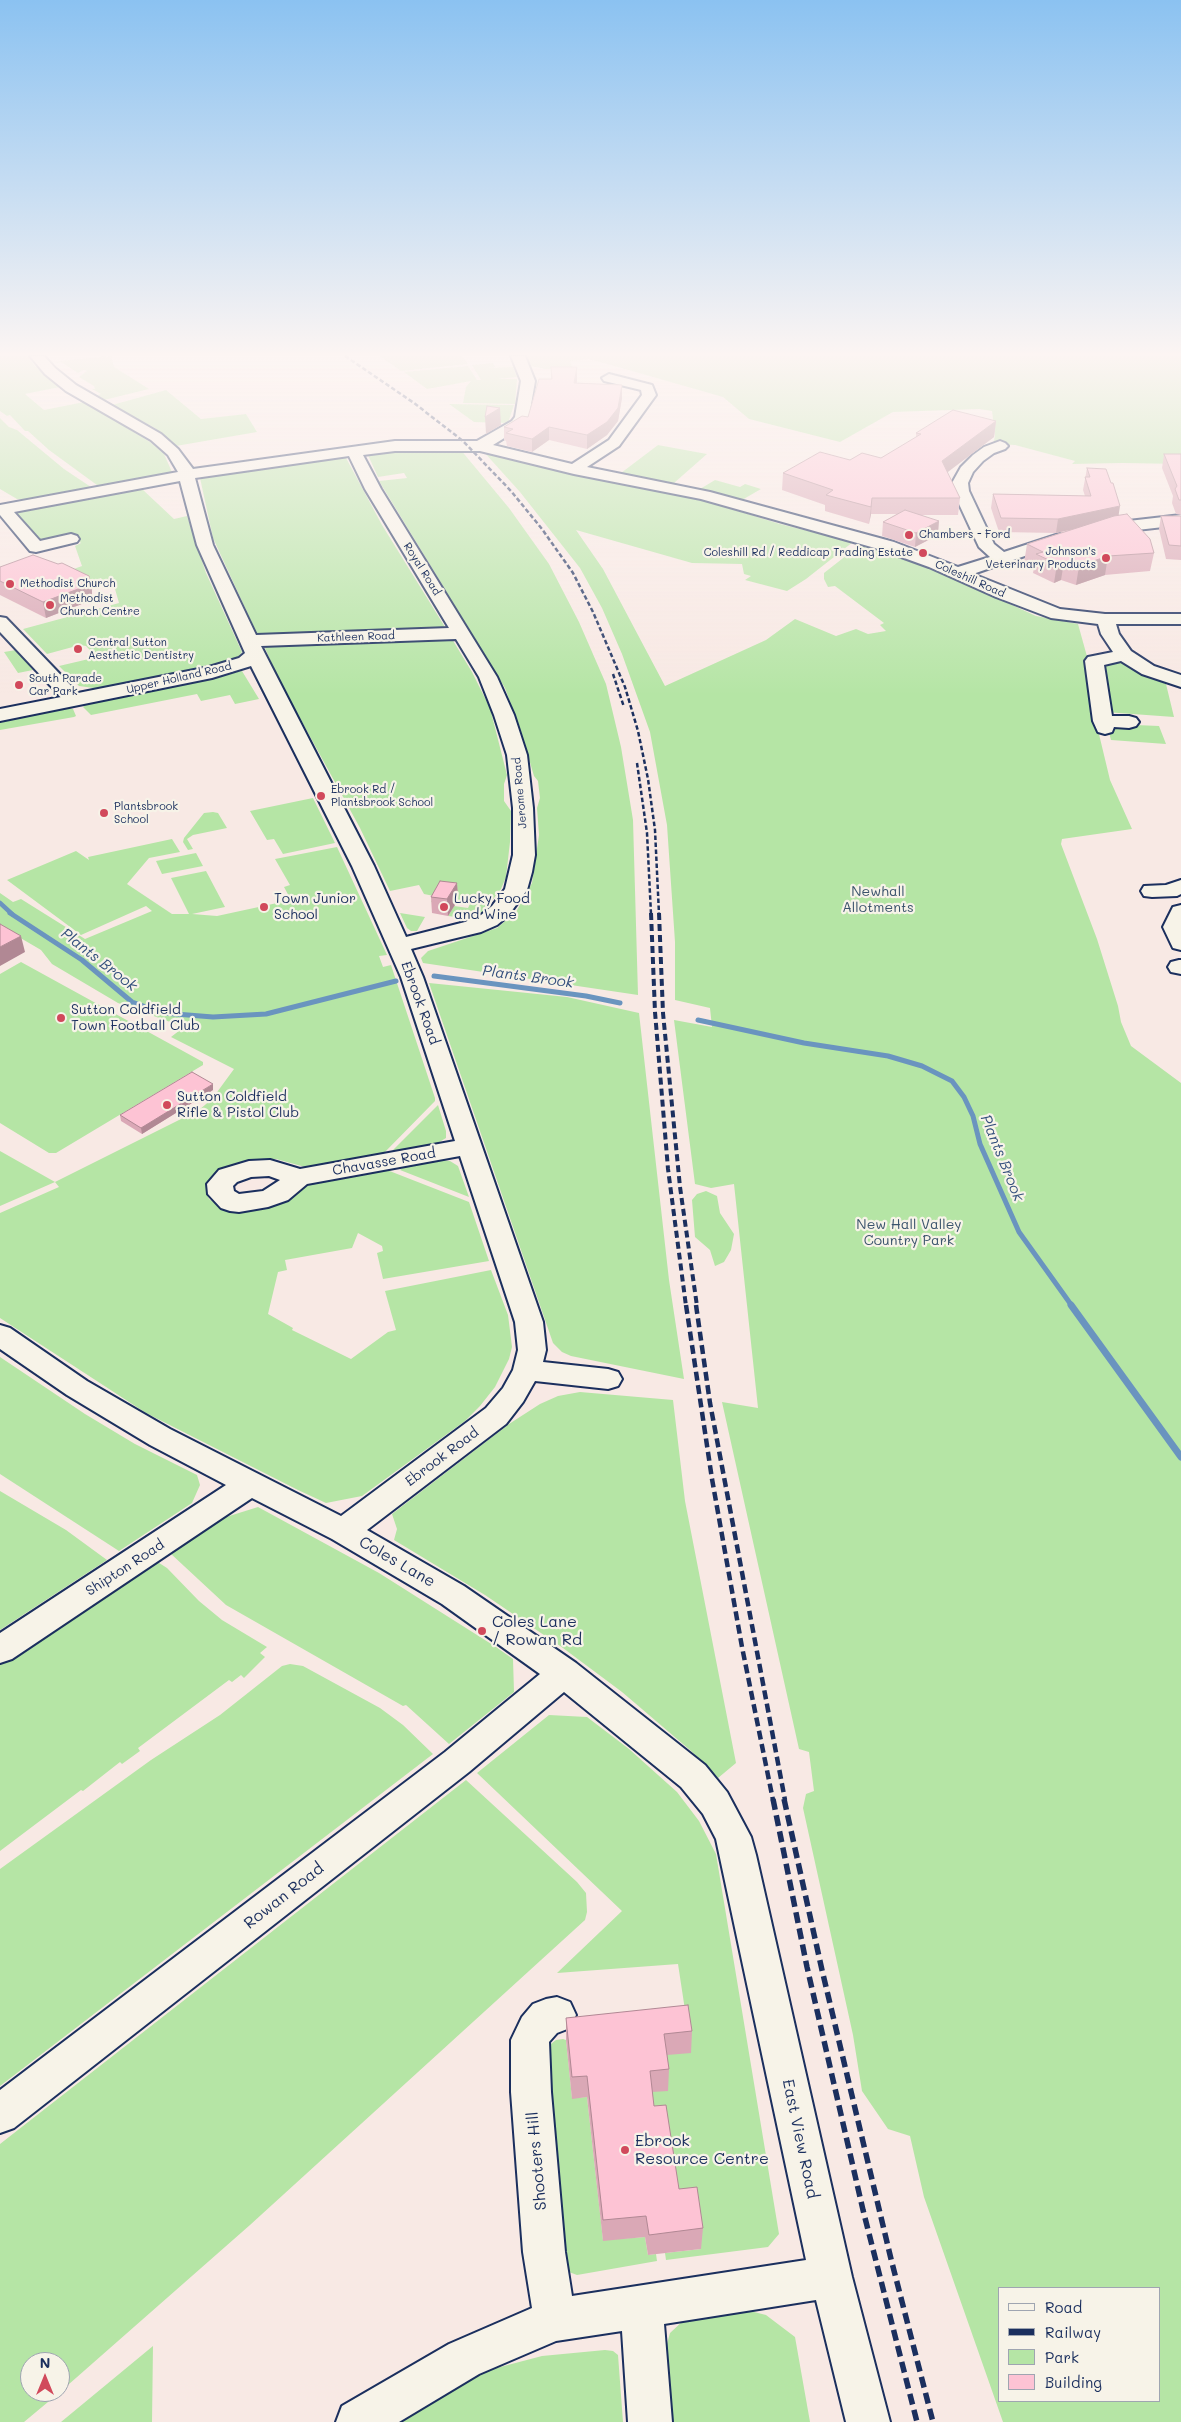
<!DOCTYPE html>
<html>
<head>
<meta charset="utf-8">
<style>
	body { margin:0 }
	#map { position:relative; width:1181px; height:2422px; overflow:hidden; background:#f8e9e4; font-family:Mali,sans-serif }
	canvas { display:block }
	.legend { position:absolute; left:998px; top:2287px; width:162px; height:115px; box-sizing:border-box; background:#f7f3e8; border:1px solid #9fa5b1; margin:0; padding:6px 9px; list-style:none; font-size:15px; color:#1b2f5e }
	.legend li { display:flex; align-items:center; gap:10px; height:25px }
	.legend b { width:25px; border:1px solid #9fa5b1 }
	.north { position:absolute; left:20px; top:2352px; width:50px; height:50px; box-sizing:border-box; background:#f7f3e8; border:1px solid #9fa5b1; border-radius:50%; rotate:0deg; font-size:14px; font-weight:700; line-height:20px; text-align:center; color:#1b2f5e }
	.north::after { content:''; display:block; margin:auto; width:18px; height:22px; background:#d1495b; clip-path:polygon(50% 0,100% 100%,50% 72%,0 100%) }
</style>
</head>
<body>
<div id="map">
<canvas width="1181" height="2422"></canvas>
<ul class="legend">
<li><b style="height:6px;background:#f7f3e8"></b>Road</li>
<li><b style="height:6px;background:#1b2f5e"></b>Railway</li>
<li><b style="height:14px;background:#b5e5a5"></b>Park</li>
<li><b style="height:14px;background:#fdc3d4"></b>Building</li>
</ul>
<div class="north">N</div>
</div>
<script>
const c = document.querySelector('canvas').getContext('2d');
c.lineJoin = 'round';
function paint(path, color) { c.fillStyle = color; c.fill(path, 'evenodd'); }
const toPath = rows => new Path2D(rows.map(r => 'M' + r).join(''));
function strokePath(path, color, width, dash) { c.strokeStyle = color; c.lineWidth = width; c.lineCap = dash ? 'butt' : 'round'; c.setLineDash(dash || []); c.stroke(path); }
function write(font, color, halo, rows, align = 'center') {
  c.font = font + ' Mali,sans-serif'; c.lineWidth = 4.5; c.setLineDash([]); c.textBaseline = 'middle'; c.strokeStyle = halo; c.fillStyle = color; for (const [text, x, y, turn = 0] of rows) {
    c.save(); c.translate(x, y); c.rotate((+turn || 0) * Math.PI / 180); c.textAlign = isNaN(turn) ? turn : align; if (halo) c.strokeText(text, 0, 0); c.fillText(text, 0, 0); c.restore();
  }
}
paint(toPath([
	[0,356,27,356,34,365,60,387,25,394,44,410,84,402,150,442,164,454,172,472,101,488,49,450,28,431,25,431,10,415,7,416,0,411],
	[111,356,114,367,149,389,104,400,98,395,101,394,92,389,95,389,94,386,79,377,87,371,83,370,78,373,61,362,54,363,61,361],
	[380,356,462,356,468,364,401,371],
	[526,356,1181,356,1181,464,1122,463,1072,464,1075,461,1015,445,993,444,995,436,992,411,979,409,893,412,840,442,749,419,723,397,604,363,589,359,570,361,573,369,545,369,531,366],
	[493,363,495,367,489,368,513,367,517,377,498,379,517,379,515,404,463,403,466,387,471,381,427,389,404,372,468,366,477,380,481,380,472,365],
	[166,390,201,419,246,414,257,432,176,446,155,428,112,405],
	[449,404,514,405,508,423,474,422],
	[0,418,9,427,17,430,64,469,94,489,31,500,17,499,0,489],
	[658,445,685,450,707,454,674,483,621,473],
	[460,449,509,508,549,564,579,622,606,684,621,747,633,820,638,995,423,963,421,958,428,951,497,928,516,912,532,883,539,835,537,808,540,798,538,781,534,776,521,732,505,688,379,481,407,478,404,473,378,477,367,453,393,450],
	[483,451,561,470,696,498,780,524,853,542,806,579,787,591,745,580,751,576,744,574,742,564,692,563,576,530,603,569,665,686,766,640,795,619,836,636,856,629,868,634,886,631,880,625,884,623,835,586,828,587,824,579,824,573,861,544,936,570,1036,616,1078,624,1088,660,1094,728,1098,730,1110,780,1132,829,1062,839,1061,844,1097,939,1118,1006,1121,1022,1131,1046,1181,1083,1181,2422,1003,2422,924,2197,910,2136,888,2129,862,2091,853,2035,803,1808,806,1794,814,1791,809,1752,799,1749,722,1402,758,1408,734,1184,711,1188,695,1184,674,1020,712,1027,710,1008,675,1000,675,942,667,825,650,732,622,654,602,608,580,568,520,492],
	[1000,2288,1160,2288,1160,2401,1000,2401],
	[345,456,382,525,445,627,257,634,213,538,200,478],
	[715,480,740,487,745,484,761,489,742,500,700,489],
	[141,488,174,519,187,516,206,573,242,652,238,657,215,664,142,681,101,689,79,686,59,666,93,658,92,656,95,655,86,646,80,645,47,654,23,629,119,603,113,582,103,582,101,578,86,584,57,575,82,566,75,546,81,543,71,533,34,541,13,513],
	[452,639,472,672,490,708,507,775,504,784,504,801,511,811,510,842,506,877,501,889,484,911,471,919,448,916,454,906,468,908,471,902,442,897,438,903,431,902,434,896,424,894,419,885,390,891,360,828,278,678,265,648,268,646],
	[16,650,33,670,18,673,4,652],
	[1118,659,1149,677,1166,684,1174,717,1105,712,1101,662],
	[242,671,259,699,235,704,230,695,201,701,197,694,91,715,83,707,86,704],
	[67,707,73,709,76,716,74,717,0,730,0,721],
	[1112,724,1159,726,1166,744,1111,740,1108,729],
	[313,798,335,843,283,854,274,839,267,840,250,811],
	[213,812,218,813,227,828,193,835,187,839,193,849,188,850,183,842,184,838,204,813],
	[172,839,180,852,149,858,127,884,172,914,189,914,171,878,206,871,225,907,192,914,217,916,291,900,284,887,290,885,275,859,337,847,387,955,379,956,383,967,391,965,435,1098,435,1101,383,1154,305,1167,276,1159,258,1159,237,1164,223,1169,211,1177,206,1190,209,1199,224,1209,248,1212,286,1202,308,1184,387,1170,469,1202,489,1261,383,1279,377,1253,383,1251,382,1246,358,1233,352,1248,285,1260,287,1270,278,1272,268,1314,293,1328,292,1330,351,1359,388,1332,396,1330,385,1291,491,1270,508,1315,512,1347,509,1359,495,1387,480,1406,465,1421,362,1496,326,1503,298,1490,146,1413,0,1318,0,1213,59,1187,55,1182,0,1206,0,1151,55,1182,199,1110,212,1099,234,1069,171,1037,184,1027,118,1003,52,964,41,950,0,926,0,893,13,902,21,899,85,939,152,911,146,906,81,935,7,880,76,851,89,860,88,857],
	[196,853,203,866,162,874,156,861],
	[400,913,425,917,417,931,411,931,407,928],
	[21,962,203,1062,203,1065,56,1153,49,1153,0,1123,0,974],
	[429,983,567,997,639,1013,669,1280,684,1379,571,1356,562,1352,553,1343],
	[438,1105,446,1131,446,1138,436,1144,390,1153],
	[440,1160,450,1161,458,1166,469,1197,400,1170,403,1167],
	[706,1191,717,1196,720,1213,734,1234,731,1250,724,1262,715,1266,710,1250,695,1237,692,1200,697,1194],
	[0,1357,85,1414,135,1444,197,1475,200,1485,192,1503,119,1551,0,1474],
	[580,1392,673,1400,685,1501,736,1763,718,1778,690,1750,622,1692,563,1648,485,1595,394,1540,397,1529,392,1514,509,1424,540,1404,558,1396],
	[0,1491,66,1530,107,1560,0,1630],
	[258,1507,379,1573,496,1647,513,1659,514,1692,449,1744,406,1705,403,1706,226,1605,170,1553,223,1518],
	[156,1561,167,1568,199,1601,222,1620,267,1647,260,1653,265,1657,244,1678,241,1675,232,1682,229,1680,138,1748,140,1751,122,1764,120,1762,83,1791,81,1790,0,1851,0,1665],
	[290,1664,303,1666,380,1708,403,1725,433,1754,0,2086,0,1869,151,1760,220,1715,282,1666],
	[549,1715,587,1717,629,1749,677,1792,699,1821,716,1854,779,2234,768,2247,666,2260,665,2253,701,2249,678,2210,653,2128,649,2093,663,2056,685,2010,678,1964,557,1973,622,1911,477,1773],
	[466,1780,577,1882,586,1893,587,1912,585,1920,250,2225,60,2392,60,2362,30,2362,30,2392,60,2392,24,2422,0,2422,0,2144],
	[563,2039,566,2040,572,2098,587,2097,603,2240,645,2237,648,2255,656,2254,657,2261,577,2275,569,2272,565,2267,547,2047,556,2040],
	[746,2310,766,2315,795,2337,810,2422,669,2422,665,2351,670,2333,685,2319],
	[153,2346,152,2422,61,2422],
	[605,2350,613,2351,618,2355,623,2422,389,2422,485,2371,542,2356]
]), '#b5e5a5');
strokePath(toPath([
	[0,903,12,914]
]), '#6a94bf', 4.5);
strokePath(toPath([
	[10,913,82,960,132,1002,163,1013,213,1017,266,1014,396,981],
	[434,976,586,996,620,1003],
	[698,1020,804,1043,888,1056,922,1066,952,1081,964,1097,973,1116,980,1144,1019,1232,1072,1306]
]), '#6a94bf', 5);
strokePath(toPath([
	[1071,1305,1181,1457]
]), '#6a94bf', 7);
const minor = toPath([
	[30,356,44,356,55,368,76,385,161,434,178,449,193,469,395,441,477,441,512,421,515,417,521,381,511,356,525,356,535,381,529,417,522,427,493,445,572,464,609,440,642,395,641,390,637,389,604,381,602,378,609,374,652,385,656,395,619,446,587,467,710,492,894,542,958,567,990,557,979,547,953,491,952,483,961,467,973,455,984,447,1000,441,1005,443,1008,446,1005,449,994,453,983,461,973,472,968,483,969,491,994,544,1004,552,1059,534,1065,536,1067,539,1065,542,973,574,1060,609,1105,614,1181,614,1181,624,1116,624,1119,634,1131,651,1154,666,1181,675,1181,687,1142,674,1121,661,1104,665,1112,716,1129,716,1136,718,1139,722,1136,726,1129,728,1114,727,1112,732,1105,734,1098,732,1093,721,1085,661,1088,657,1113,652,1101,634,1098,624,1051,618,996,597,929,567,882,550,701,499,574,474,480,451,395,451,363,455,381,489,497,677,514,715,527,755,533,808,535,855,532,872,527,890,508,916,497,925,481,932,411,949,423,977,543,1322,546,1350,543,1362,608,1369,618,1372,622,1379,618,1386,608,1389,535,1381,523,1402,506,1424,367,1530,464,1586,576,1663,705,1765,727,1792,751,1837,756,1855,852,2277,890,2422,846,2422,816,2300,664,2324,672,2422,628,2422,622,2331,556,2341,479,2374,399,2422,336,2422,342,2406,449,2344,532,2308,523,2252,511,2092,511,2040,522,2017,533,2004,546,1999,557,1997,570,2002,576,2015,570,2028,557,2033,549,2042,551,2092,565,2252,572,2296,806,2260,716,1839,703,1814,681,1787,564,1692,469,1772,14,2128,0,2133,0,2090,445,1752,540,1674,442,1604,332,1539,252,1498,12,1659,0,1663,0,1633,226,1485,150,1445,67,1395,0,1349,0,1325,10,1328,87,1381,170,1429,341,1516,486,1408,503,1388,513,1370,518,1350,515,1322,460,1156,307,1184,288,1200,268,1207,239,1212,230,1211,221,1208,208,1194,207,1184,219,1170,249,1161,270,1160,300,1169,455,1141,401,977,352,866,251,666,212,678,0,721,0,709,61,697,0,632,0,617,6,618,78,693,209,667,239,658,245,653,197,545,180,481,14,512,40,541,71,534,77,536,79,539,77,542,36,552,30,551,0,515,0,505,178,472,168,455,151,440,66,391,45,374,30,356],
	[349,456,365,489,449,628,256,635,213,545,195,478,349,456],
	[456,639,479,677,494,715,507,755,513,808,513,855,505,889,492,906,481,915,465,922,406,937,374,866,261,646,456,639],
	[269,1176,280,1180,263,1191,239,1194,234,1191,233,1186,237,1182,251,1177,269,1176],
	[1181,515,1181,525,1102,534,1096,532,1094,529,1096,526,1102,524,1181,515],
	[1181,880,1181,894,1177,896,1152,897,1144,896,1141,891,1144,886,1166,885,1181,880],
	[1181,905,1181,950,1173,948,1163,927,1173,907,1181,905],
	[1179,960,1181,960,1181,974,1171,972,1168,967,1171,962,1179,960]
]);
strokePath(minor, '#1b2f5e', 4);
paint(minor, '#f7f3e8');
strokePath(toPath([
	[345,356,414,403,463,441,511,491,542,529,573,573,593,612,625,687,638,731,648,779,655,830,659,914],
	[613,674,624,707],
	[637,763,647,833,651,914]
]), '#1b2f5e', 2.5, [4.5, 2.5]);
strokePath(toPath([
	[651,913,655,1012,668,1169,686,1306],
	[659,913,663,1013,680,1187,697,1306]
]), '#1b2f5e', 4, [7, 4]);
strokePath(toPath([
	[686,1305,712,1479,742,1647,773,1800],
	[696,1305,710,1403,785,1800]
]), '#1b2f5e', 4.5, [9, 4.5]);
strokePath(toPath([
	[773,1799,807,1967,863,2210,917,2422],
	[784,1799,822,1970,891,2259,933,2422]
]), '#1b2f5e', 5.5, [11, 5.5]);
paint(toPath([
	[551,367,577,367,577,383,622,385,622,398,618,421,607,435,587,449,549,440,532,452,507,446,506,441,504,440,504,427,528,417,551,379],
	[996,421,994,437,947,472,960,498,958,515,920,515,938,535,915,547,882,536,883,522,897,514,871,514,869,524,825,511,825,505,782,490,783,473,850,460,881,458,916,438,916,433],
	[1164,454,1181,454,1181,515,1176,514,1172,503,1173,496,1162,468],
	[1087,468,1119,515,1154,553,1150,571,1105,575,1076,585,1061,580,1054,583,1033,573,1034,568,1024,563,1027,544,1070,530,1056,533,999,532,991,508,993,494,1085,496,1083,490],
	[1161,516,1181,516,1181,560,1166,559,1159,529],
	[0,567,89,576,92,591,92,600,46,618,0,595],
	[457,883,458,900,448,916,432,913,431,897],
	[213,1090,142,1134,121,1121,120,1115],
	[566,2018,692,2031,691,2053,667,2055,669,2069,668,2091,652,2092,654,2106,679,2189,703,2228,701,2249,648,2255,645,2237,603,2241,587,2097,572,2099,566,2040]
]), '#daa8b6');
paint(toPath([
	[577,367,577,380,574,396,574,383],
	[622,385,622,398,618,421,607,435,587,449,587,435],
	[500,408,501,425,486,434,485,417],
	[996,421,994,437,940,478,942,461],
	[549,427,549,440,532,452,532,439],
	[872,498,871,514,869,524,871,507],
	[1120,506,1118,519,1056,533,1058,519],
	[939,521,938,535,915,547,916,533],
	[1108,556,1105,575,1076,585,1079,566],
	[1064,562,1061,580,1054,583,1057,564],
	[89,576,92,591,92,600,46,618,43,602],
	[457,883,458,900,448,916,447,899],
	[21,936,25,952,0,966,0,947],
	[213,1084,213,1090,142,1134,141,1128]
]), '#b18894');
const building = toPath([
	[551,367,577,367,574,383,622,385,618,408,607,422,587,435,549,427,532,439,506,433,513,429,504,427,522,416,528,417,539,379,552,379,551,367],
	[487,406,500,408,485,417,487,406],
	[953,410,996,421,942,461,960,498,872,498,871,507,826,495,833,490,783,473,820,452,850,460,862,453,881,458,921,434,916,433,953,410],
	[1164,454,1181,454,1181,500,1179,500,1175,489,1177,486,1164,454],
	[1087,468,1106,469,1111,483,1113,483,1120,506,1058,519,1001,518,993,494,1091,496,1085,477,1090,477,1087,468],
	[905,510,939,521,916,533,883,522,905,510],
	[1127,514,1150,539,1154,553,1108,556,1079,566,1064,562,1057,564,1036,554,1043,552,1027,544,1114,516,1127,514],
	[1161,516,1181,516,1181,546,1169,545,1161,516],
	[33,555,58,564,62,563,89,576,89,585,43,602,0,581,0,567,33,555],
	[440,881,457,883,447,899,431,897,440,881],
	[0,924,21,936,0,947,0,924],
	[192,1072,213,1084,141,1128,120,1115,192,1072],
	[688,2005,692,2031,664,2034,669,2069,650,2071,654,2106,666,2105,679,2189,697,2187,703,2228,649,2235,646,2216,603,2220,587,2076,572,2077,566,2018,688,2005]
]);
paint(building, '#fdc3d4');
strokePath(building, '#b18894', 1);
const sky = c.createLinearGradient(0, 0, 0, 695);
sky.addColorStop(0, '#8bc2f1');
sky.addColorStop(0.51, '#fcf5f3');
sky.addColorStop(1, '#fcf5f300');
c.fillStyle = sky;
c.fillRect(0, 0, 1181, 695);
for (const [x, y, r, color] of [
	[909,535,5,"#d1495b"],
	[923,553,5,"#d1495b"],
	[1106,558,5,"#d1495b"],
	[10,584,5,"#d1495b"],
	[50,605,5,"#d1495b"],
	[78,649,5,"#d1495b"],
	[19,685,5,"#d1495b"],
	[321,796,5,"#d1495b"],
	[104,813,5,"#d1495b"],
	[264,907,5,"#d1495b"],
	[444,907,5,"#d1495b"],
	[61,1018,5,"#d1495b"],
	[167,1105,5,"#d1495b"],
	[482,1631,5,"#d1495b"],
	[625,2150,5,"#d1495b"]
]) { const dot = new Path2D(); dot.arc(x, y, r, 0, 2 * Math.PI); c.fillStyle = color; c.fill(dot); strokePath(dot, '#f7f3e8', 2); }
write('11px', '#1b2f5e', '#f7f3e8', [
	["Chambers - Ford",919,535],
	["Johnson's",1096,552,"right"],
	["Veterinary Products",1096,565,"right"],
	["Coleshill Rd / Reddicap Trading Estate",913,553,"right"],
	["Methodist Church",20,584],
	["Methodist",60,599],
	["Church Centre",60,612],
	["Central Sutton",88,643],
	["Aesthetic Dentistry",88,656],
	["South Parade",29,679],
	["Car Park",29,692],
	["Ebrook Rd /",331,790],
	["Plantsbrook School",331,803],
	["Plantsbrook",114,807],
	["School",114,820]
], 'left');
write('11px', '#1b2f5e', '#f7f3e8', [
	["Royal Road",422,569,58],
	["Coleshill Road",970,579,24],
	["Kathleen Road",356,637,-2],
	["Upper Holland Road",179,678,-13],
	["Jerome Road",520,793,-95]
]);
write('14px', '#3a536c', '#f7f3e8', [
	["Newhall",878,892],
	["Allotments",878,908],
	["New Hall Valley",909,1225],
	["Country Park",909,1241]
]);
write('14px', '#1b2f5e', '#f7f3e8', [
	["Town Junior",274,899],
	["School",274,915],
	["Lucky Food",454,899],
	["and Wine",454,915],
	["Sutton Coldfield",71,1010],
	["Town Football Club",71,1026],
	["Sutton Coldfield",177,1097],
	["Rifle & Pistol Club",177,1113]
], 'left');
write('14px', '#1b2f5e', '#f7f3e8', [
	["Ebrook Road",420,1003,70],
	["Chavasse Road",384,1162,-10],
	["Ebrook Road",442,1457,-37],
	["Shipton Road",125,1568,-33]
]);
write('italic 15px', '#35517e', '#f7f3e8', [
	["Plants Brook",99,960,38],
	["Plants Brook",528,977,8],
	["Plants Brook",1002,1158,68]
]);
write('16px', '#1b2f5e', '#f7f3e8', [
	["Coles Lane",397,1562,30],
	["Rowan Road",284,1896,-38],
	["East View Road",800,2139,78],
	["Shooters Hill",537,2161,-95]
]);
write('16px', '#1b2f5e', '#f7f3e8', [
	["Coles Lane",492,1622],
	["/ Rowan Rd",492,1640],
	["Ebrook",635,2141],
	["Resource Centre",635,2159]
], 'left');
</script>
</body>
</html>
